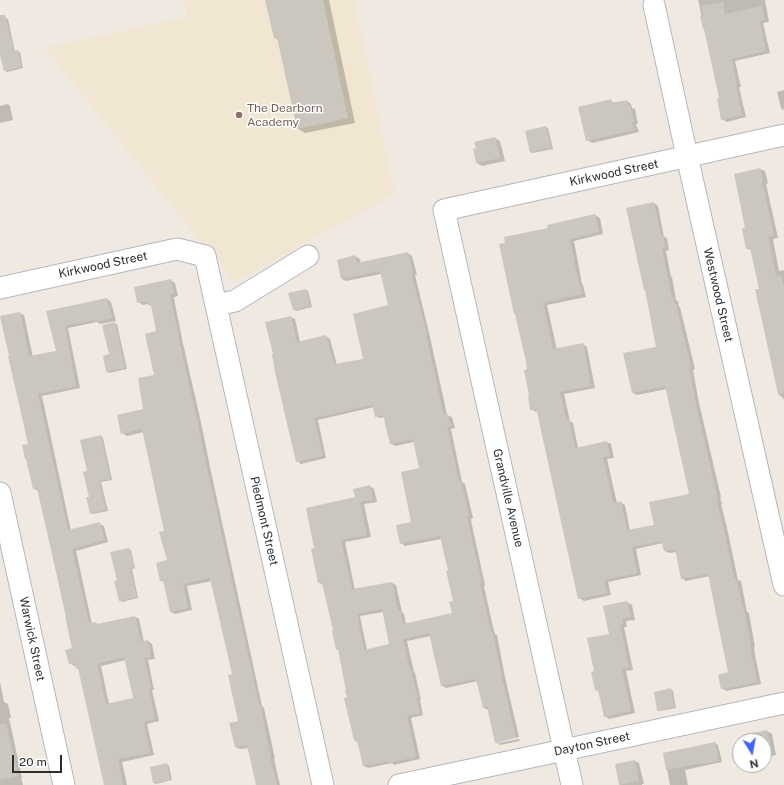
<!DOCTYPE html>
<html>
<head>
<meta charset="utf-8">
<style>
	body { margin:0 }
	#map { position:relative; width:784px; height:785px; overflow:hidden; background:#efe9e1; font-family:"Public Sans",sans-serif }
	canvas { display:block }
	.north { position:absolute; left:732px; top:733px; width:40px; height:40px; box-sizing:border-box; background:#fff; border:1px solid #ababab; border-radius:50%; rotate:169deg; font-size:11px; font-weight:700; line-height:16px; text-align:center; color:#2e2e2e }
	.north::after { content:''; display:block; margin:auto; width:14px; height:18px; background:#4264fb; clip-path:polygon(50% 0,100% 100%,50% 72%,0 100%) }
	.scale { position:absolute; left:12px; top:755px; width:50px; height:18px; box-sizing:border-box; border:2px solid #2e2e2e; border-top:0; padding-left:5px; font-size:12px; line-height:14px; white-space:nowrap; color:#2e2e2e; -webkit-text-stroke:3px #fff; paint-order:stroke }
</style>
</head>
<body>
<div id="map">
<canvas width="784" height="785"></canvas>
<div class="north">N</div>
<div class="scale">20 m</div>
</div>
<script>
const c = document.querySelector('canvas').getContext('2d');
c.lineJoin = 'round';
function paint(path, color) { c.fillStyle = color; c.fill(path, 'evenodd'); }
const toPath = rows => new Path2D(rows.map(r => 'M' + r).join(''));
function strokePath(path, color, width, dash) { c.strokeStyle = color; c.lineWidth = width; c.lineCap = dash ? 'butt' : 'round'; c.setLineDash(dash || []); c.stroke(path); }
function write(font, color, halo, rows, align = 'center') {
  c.font = font + ' "Public Sans",sans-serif'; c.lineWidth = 3; c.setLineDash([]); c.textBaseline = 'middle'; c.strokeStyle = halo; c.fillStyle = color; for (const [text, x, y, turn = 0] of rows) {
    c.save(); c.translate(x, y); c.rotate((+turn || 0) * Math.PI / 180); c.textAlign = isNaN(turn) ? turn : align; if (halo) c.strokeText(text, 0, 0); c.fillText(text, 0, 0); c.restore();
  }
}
paint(toPath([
	[184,0,354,0,395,194,234,282,45,48,187,17]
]), '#f0e6d1');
paint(toPath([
	[266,0,329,0,355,123,305,133,298,129,278,40,275,38],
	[698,0,765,0,769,22,763,23,770,53,735,61,741,87,739,87,746,117,727,122,722,119,720,99],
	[6,18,8,19,15,52,17,51,20,52,23,68,7,72,4,70,0,51,0,19],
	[784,90,784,109,783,110,781,108,777,92],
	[611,101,616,103,627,101,631,104,632,108,635,109,638,124,636,124,639,132,592,143,587,140],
	[8,104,10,106,13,120,0,123,0,106],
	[546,127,548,128,553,149,533,153,530,152,526,132],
	[495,138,500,141,505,161,482,166,477,163,474,150,477,149,475,142],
	[760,169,765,171,768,183,766,184,778,238,773,239,779,271,784,270,784,401,783,398,779,395,756,290,760,289,752,251,747,248,746,229,735,175],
	[654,203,658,206,664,237,667,238,669,250,666,251,671,277,672,277,676,300,678,301,679,307,680,307,695,369,693,370,699,403,721,497,720,497,722,504,721,504,727,528,738,580,741,581,747,612,749,613,755,647,754,647,755,655,761,684,726,691,722,688,729,673,710,576,686,581,682,578,676,552,669,553,665,551,663,543,636,549,641,575,608,582,611,595,584,601,579,598,538,411,536,412,531,409,528,370,549,229,595,215,600,218,603,234,574,241,582,284,583,285,586,297,547,305,557,350,583,344,587,347,595,388,564,394,570,421,573,423,578,448,606,442,611,444,614,458,607,459,617,503,620,502,625,505,630,531,655,525,690,495,667,389,637,395,633,393,658,347],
	[408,253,412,256,417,275,415,275,430,337,446,410,447,415,452,417,455,428,451,429,462,482,465,484,473,518,471,519,472,525,485,585,484,586,493,627,495,634,497,635,505,677,519,737,498,741,498,743,519,739,520,741,500,745,496,742,488,710,484,708,478,681,446,688,441,685,431,636,407,641,414,672,415,673,421,700,420,700,423,715,411,718,420,759,394,765,392,763,368,768,364,766,358,742,354,740,348,698,339,650,337,649,334,631,323,585,319,583,316,549,356,498,370,486,374,489,377,502,364,504,371,537,345,542,355,590,392,583,396,585,402,612,404,614,406,624,453,614,454,602,449,571,441,539,405,546,401,543,413,522,420,469,414,442,395,446,391,444,385,417,380,418,376,416,374,407,318,420,326,458,301,464,297,461,274,355,290,317,295,319,300,342,326,336,330,339,337,365,364,360,389,306,381,274,346,281,342,279,355,256,360,259,361,264],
	[383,612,390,645,367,650,360,616],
	[171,280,175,283,178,296,174,297,175,304,182,338,182,339,202,427,210,467,262,706,264,708,275,759,274,759,280,785,258,785,249,748,240,749,235,747,239,722,233,675,212,581,187,586,192,610,175,614,171,612,165,583,161,580,168,561,166,532,144,432,127,436,122,433,144,410,156,376,158,332,152,307,148,304,143,305,138,302],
	[306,290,308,291,312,307,296,311,293,309],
	[107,299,111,302,116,321,100,324,97,322,68,328,80,388,42,396,71,531,100,524,104,526,108,542,76,551,92,624,96,623,99,625,135,617,139,619,144,642,148,641,152,644,155,659,148,660,154,690,152,690,159,721,147,724,154,755,122,762,127,785,105,785,79,669,77,668,77,665,74,666,70,663,73,649,39,491,34,489,29,445,10,356,19,313,24,315,33,357,57,352,48,311],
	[126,660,135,699,109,704,101,666],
	[115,323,117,324,127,369,109,373,107,372,110,355],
	[101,436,103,438,112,480,101,482,108,511,93,514,91,513,88,472],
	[129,549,131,550,135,568,132,569,138,598,122,602,120,600,118,581],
	[627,602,632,605,635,620,626,621,627,627,624,627,633,670,626,671,635,713,609,719,605,716,599,692,596,690,595,672,610,634],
	[0,682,4,702,8,704,11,718,9,718,22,778,21,778,23,785,0,785],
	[670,689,673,691,676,708,660,711,658,710],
	[767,731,772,734,776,755,764,757,764,741,750,741],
	[715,743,718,745,722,762,685,770,688,785,670,785,664,753],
	[635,761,639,763,644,784,642,784,642,785,620,785,616,764],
	[166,764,169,766,172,780,156,784,154,783,151,768]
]), '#0003');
paint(toPath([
	[265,0,323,0,348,118,297,129,277,37,274,38],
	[723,2,725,14,762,6,765,20,760,21,766,51,732,59,737,85,736,85,742,115,721,120,717,98,719,98,704,29,703,29,700,16,703,15,701,6],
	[0,15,5,15,14,51,18,50,22,67,4,71,0,56],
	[611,99,612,103,627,100,628,106,630,105,634,121,632,122,634,130,586,141,578,107],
	[546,126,551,148,530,152,525,131],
	[495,137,500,158,476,163,473,149,476,148,474,142],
	[760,168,763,181,762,181,774,235,768,237,776,276,781,275,784,287,784,393,778,394,755,289,759,289,750,248,746,249,742,229,745,228,734,174],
	[654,202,661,235,663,234,665,248,662,248,667,274,672,297,673,297,675,304,676,304,691,367,689,367,695,400,717,495,716,495,718,502,717,502,723,525,734,578,736,578,743,609,744,609,751,645,750,645,751,652,757,682,734,687,721,689,718,675,728,672,719,629,708,574,681,579,675,549,664,551,661,541,632,547,637,573,604,580,607,593,578,599,537,412,536,409,530,410,528,396,529,395,524,370,527,369,526,362,515,314,514,314,499,244,505,243,504,237,548,228,547,225,595,214,599,232,570,239,578,281,579,281,582,294,543,303,553,349,583,343,591,386,560,392,566,420,569,419,575,448,607,441,610,456,603,457,613,503,621,501,627,530,654,525,649,502,689,494,665,386,632,393,623,353,656,347,645,290,644,290,626,208],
	[408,252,413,273,411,273,427,335,426,335,442,407,444,415,448,414,451,426,447,427,459,481,461,481,469,516,467,517,468,522,482,583,480,584,489,624,491,632,493,632,501,674,516,738,495,743,487,707,483,708,476,679,441,686,429,633,403,639,410,670,411,670,418,698,416,698,420,713,407,716,416,757,389,763,389,761,363,766,357,740,354,740,344,698,347,697,345,691,346,691,338,649,336,650,332,631,333,630,322,583,318,583,311,549,314,548,306,508,355,497,353,489,370,485,373,500,360,502,367,535,341,540,352,589,392,582,398,611,400,610,403,624,452,613,449,602,453,601,446,571,448,571,440,536,400,544,396,525,411,522,401,472,419,468,413,439,390,444,383,415,375,417,372,405,314,418,323,456,296,462,275,372,272,354,273,354,265,322,291,316,297,342,326,335,334,364,363,359,353,314,388,305,380,271,341,279,337,260,355,255,357,263],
	[382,609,389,644,364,650,357,614],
	[171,279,174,294,170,295,171,300,179,336,178,336,198,424,206,463,259,704,260,704,271,757,270,757,277,785,256,785,247,745,235,747,229,723,238,721,228,675,232,674,210,578,183,584,188,608,170,612,163,580,160,581,156,563,167,560,159,532,164,531,142,429,121,434,117,415,143,409,138,378,154,375,145,334,156,331,151,305,148,305,147,301,137,303,134,287],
	[306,289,310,306,293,310,288,293],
	[107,298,112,318,95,322,95,320,65,326,76,386,38,394,68,530,100,522,105,540,72,549,89,623,96,622,97,624,135,616,141,642,148,640,151,657,144,658,151,688,149,688,155,719,144,722,150,753,118,759,123,785,104,785,78,668,76,669,75,663,69,664,65,650,72,648,65,616,66,616,37,488,33,489,26,459,25,459,22,445,28,444,8,356,9,356,0,316,20,312,29,356,56,351,46,311],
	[124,657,133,698,106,704,97,664],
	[115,322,125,368,106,372,103,356,109,354,102,325],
	[101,435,110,479,99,481,106,510,90,514,86,497,89,497,83,472,87,471,80,440],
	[129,548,134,567,130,568,137,597,119,601,114,581,117,580,110,552],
	[627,601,631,617,622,619,623,624,620,625,629,668,622,669,631,711,604,717,598,690,595,690,591,672,594,671,587,638,609,634,603,606],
	[671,688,674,707,657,711,654,692],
	[6,723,18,776,0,780,0,724],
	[767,730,772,752,764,754,764,741,749,741,748,734],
	[715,742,719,761,702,764,702,763,666,770,663,753],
	[635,760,639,781,619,785,615,764],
	[167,763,170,780,153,783,150,767]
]), '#cbc7bf');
const minor = toPath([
	[654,5,687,156,784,585],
	[0,288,177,249,205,256,323,785],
	[216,305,235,301,308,256],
	[0,493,64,785],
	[399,785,564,750,784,703],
	[572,785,444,210,784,135]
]);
strokePath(minor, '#b4b7c1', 23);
strokePath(minor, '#fff', 21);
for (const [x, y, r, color] of [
	[239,115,4,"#8d6e63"]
]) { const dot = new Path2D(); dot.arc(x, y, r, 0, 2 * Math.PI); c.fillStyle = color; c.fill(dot); strokePath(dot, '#fff', 1.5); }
write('12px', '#785e54', '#fff', [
	["The Dearborn",247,108],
	["Academy",247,122]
], 'left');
write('12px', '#2e2e2e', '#fff', [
	["Kirkwood Street",614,173,-12],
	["Kirkwood Street",103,265,-12],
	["Westwood Street",718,295,77],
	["Grandville Avenue",508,498,77],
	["Piedmont Street",264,521,77],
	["Warwick Street",32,639,78],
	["Dayton Street",592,744,-12]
]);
</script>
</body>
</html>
